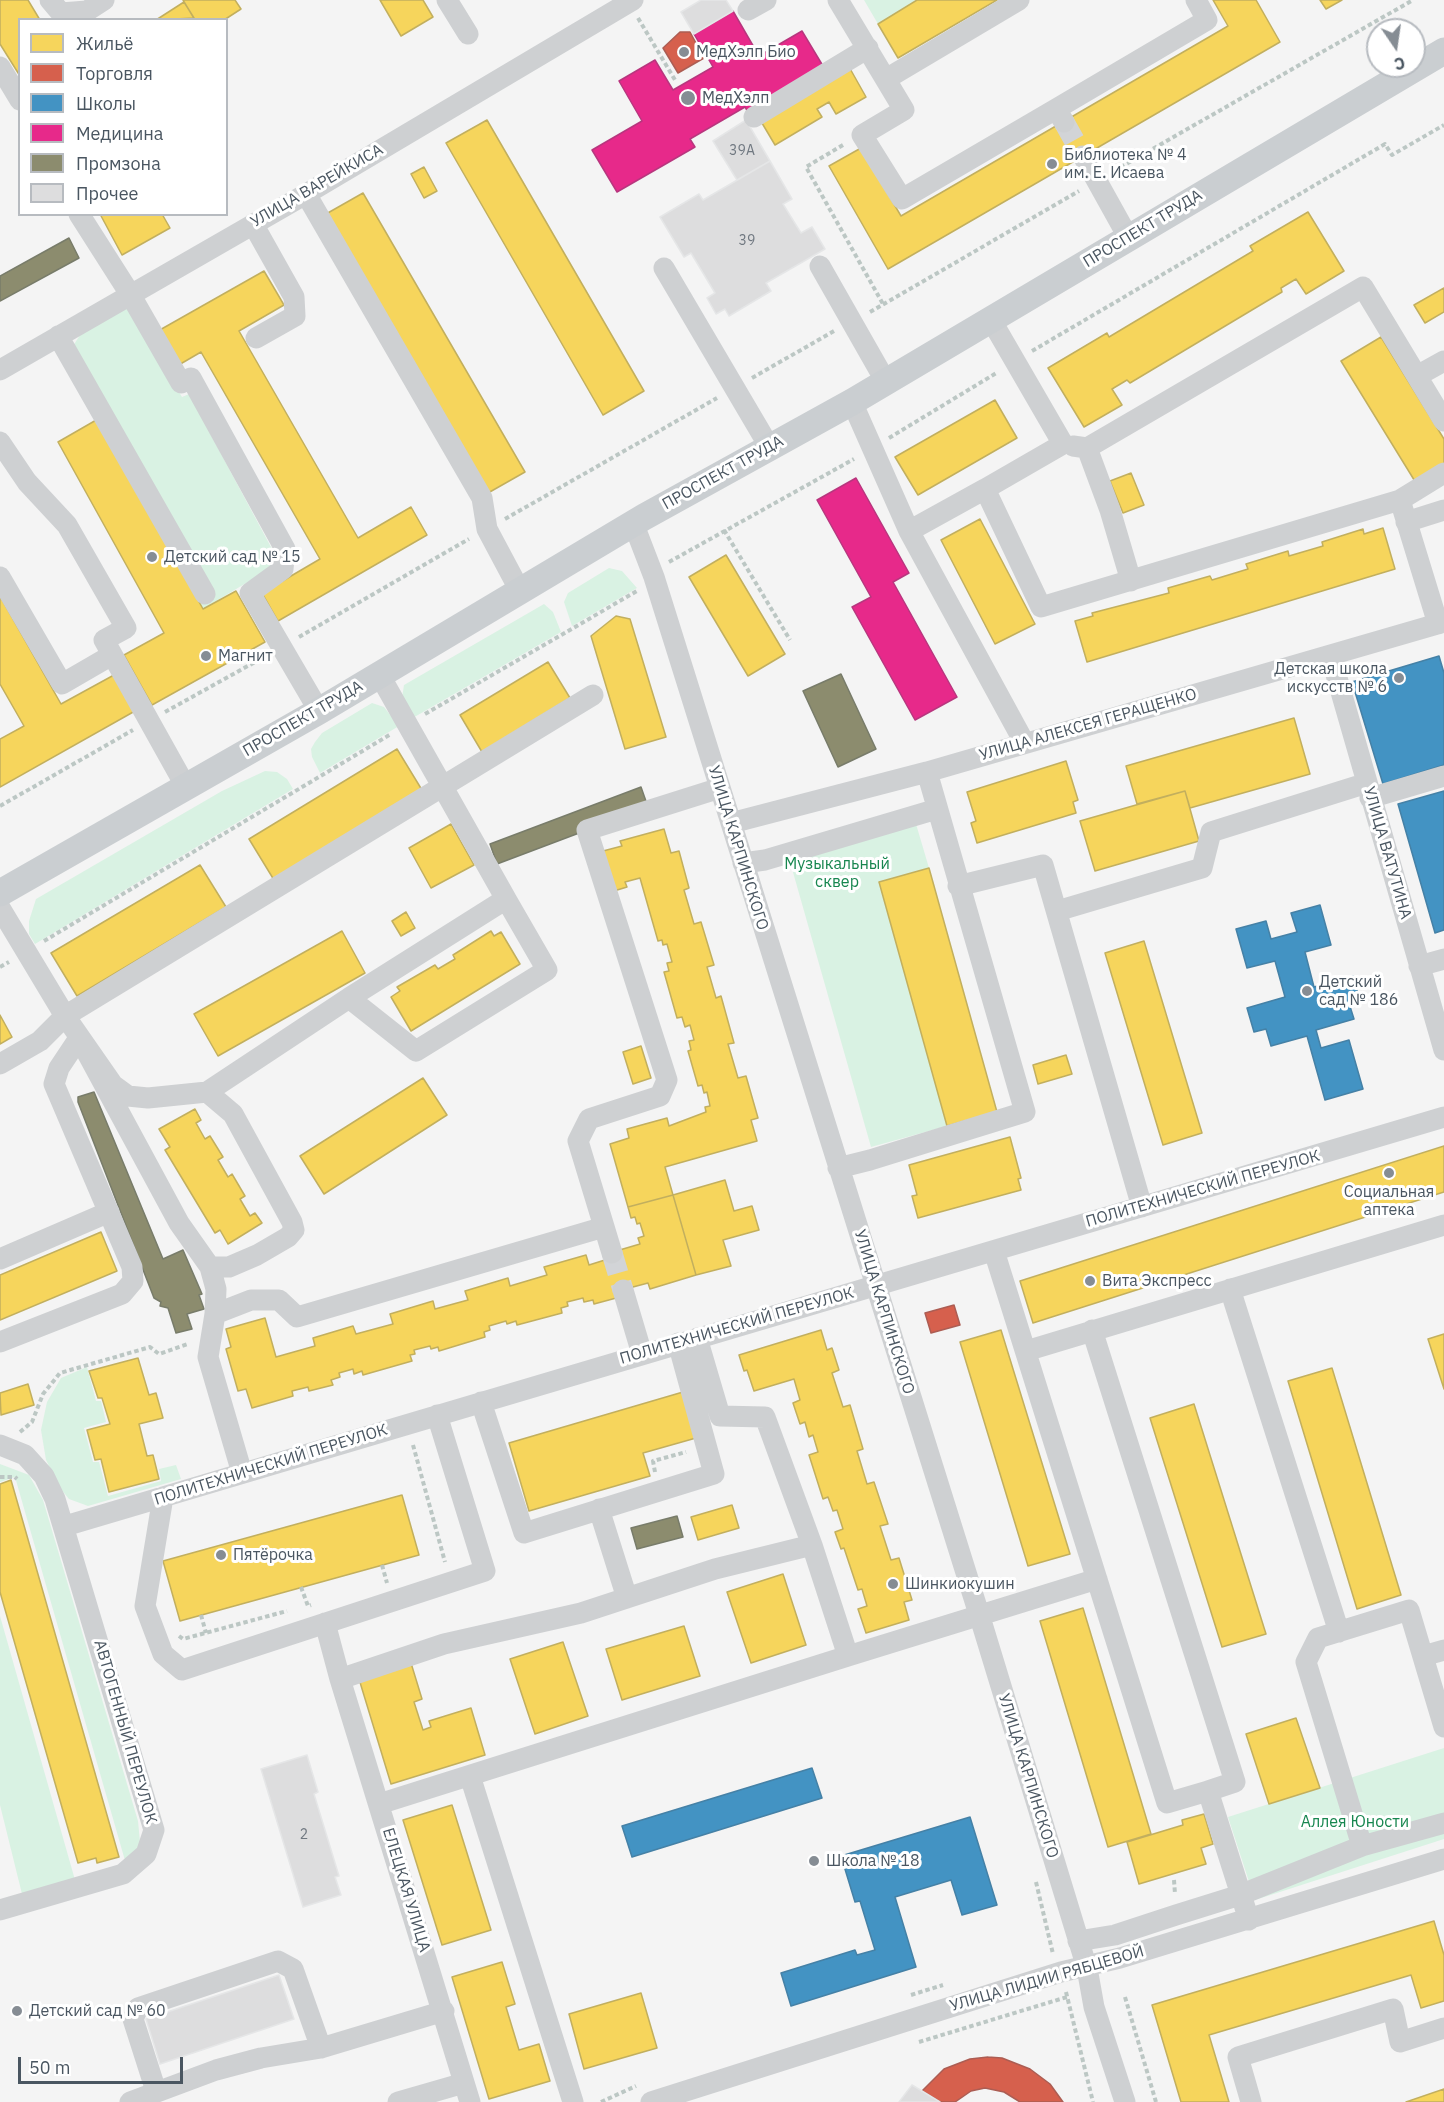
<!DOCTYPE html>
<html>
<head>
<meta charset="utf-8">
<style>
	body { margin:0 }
	#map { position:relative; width:1444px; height:2102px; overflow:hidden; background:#f4f4f4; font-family:"IBM Plex Sans",sans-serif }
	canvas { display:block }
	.legend { position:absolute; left:18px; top:18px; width:210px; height:198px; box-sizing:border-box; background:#fff; border:2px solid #b7bbc0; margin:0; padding:8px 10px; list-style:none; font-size:18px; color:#4a5661 }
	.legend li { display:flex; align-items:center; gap:12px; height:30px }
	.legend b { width:30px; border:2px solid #b7bbc0 }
	.north { position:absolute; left:1366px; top:18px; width:60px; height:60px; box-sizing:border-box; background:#fff; border:2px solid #b7bbc0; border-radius:50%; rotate:167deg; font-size:16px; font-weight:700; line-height:24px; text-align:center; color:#4a5661 }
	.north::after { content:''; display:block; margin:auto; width:21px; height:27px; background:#868d94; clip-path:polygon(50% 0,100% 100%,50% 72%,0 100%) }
	.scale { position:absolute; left:18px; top:2057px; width:165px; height:27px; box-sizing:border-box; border:3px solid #4a5661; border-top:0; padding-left:8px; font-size:18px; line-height:21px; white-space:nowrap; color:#4a5661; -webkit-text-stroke:4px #fff; paint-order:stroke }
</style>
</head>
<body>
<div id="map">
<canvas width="1444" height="2102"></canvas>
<ul class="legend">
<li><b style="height:16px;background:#f6d55c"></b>Жильё</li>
<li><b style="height:16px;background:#d6604d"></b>Торговля</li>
<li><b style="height:16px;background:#4393c3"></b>Школы</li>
<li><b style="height:16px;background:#e7298a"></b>Медицина</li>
<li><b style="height:16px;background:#8c8c6e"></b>Промзона</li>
<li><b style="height:16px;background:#ddddde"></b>Прочее</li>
</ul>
<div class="north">С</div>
<div class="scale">50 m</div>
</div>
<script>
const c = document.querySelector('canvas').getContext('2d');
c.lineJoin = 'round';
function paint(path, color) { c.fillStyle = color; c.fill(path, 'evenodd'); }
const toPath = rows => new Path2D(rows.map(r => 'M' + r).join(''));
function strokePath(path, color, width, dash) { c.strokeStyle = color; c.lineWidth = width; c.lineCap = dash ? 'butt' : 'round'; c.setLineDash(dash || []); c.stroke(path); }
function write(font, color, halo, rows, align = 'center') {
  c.font = font + ' "IBM Plex Sans",sans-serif'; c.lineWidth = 6; c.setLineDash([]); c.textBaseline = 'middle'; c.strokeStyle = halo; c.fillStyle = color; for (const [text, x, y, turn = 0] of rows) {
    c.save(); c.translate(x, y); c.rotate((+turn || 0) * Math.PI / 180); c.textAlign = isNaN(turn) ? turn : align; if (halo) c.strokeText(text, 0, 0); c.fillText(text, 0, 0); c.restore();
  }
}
paint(toPath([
	[864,0,917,0,878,24],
	[126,308,133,315,182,397,189,394,272,549,271,568,203,609,98,419,73,346,80,335],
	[609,568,622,571,637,588,572,626,564,602,568,593],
	[544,604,553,612,561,632,411,719,402,698,404,685],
	[372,703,384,707,399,726,320,773,312,757,311,749,315,742,322,733],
	[265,771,277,772,287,779,293,789,35,944,29,934,29,921,36,899,222,791],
	[911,807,929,868,879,882,947,1126,871,1147,785,844],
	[87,1367,96,1401,101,1401,106,1422,84,1428,93,1462,99,1462,108,1496,161,1481,159,1469,176,1465,181,1479,88,1506,69,1499,60,1488,46,1460,41,1430,47,1402,61,1378],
	[0,1464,29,1475,43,1500,138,1821,140,1842,136,1852,126,1864,15,1477,0,1482],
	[0,1616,75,1880,22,1894,0,1805],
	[1444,1748,1444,1839,1255,1900,1228,1817]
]), '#d9f2e3');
const homes = toPath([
	[0,0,28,0,40,20,20,20,20,76,0,44,0,0],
	[183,0,235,0,241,9,224,20,195,20,183,0],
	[380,0,423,0,433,17,401,36,380,0],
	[917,0,997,0,898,58,878,24,917,0],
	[1213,0,1256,0,1280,42,888,269,829,166,861,148,901,216,1228,26,1213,0],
	[1320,0,1342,0,1326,9,1320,0],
	[184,2,194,18,156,20,184,2],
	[848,65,866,97,836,114,829,102,817,109,822,117,775,145,759,118,848,65],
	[487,120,644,391,603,415,446,143,487,120],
	[424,167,437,191,424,198,411,174,424,167],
	[363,193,525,472,488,493,326,214,363,193],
	[1308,212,1344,271,1306,294,1296,279,1281,288,1282,292,1130,383,1127,380,1112,389,1122,405,1084,427,1048,368,1107,333,1109,337,1253,251,1250,246,1308,212],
	[100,214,162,214,170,228,122,255,100,214],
	[264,271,284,305,239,331,358,538,411,507,427,535,278,621,262,593,320,559,201,352,177,366,158,331,264,271],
	[1444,288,1444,312,1425,323,1414,305,1444,288],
	[1381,337,1444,439,1444,466,1416,483,1341,361,1381,337],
	[995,400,1017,438,918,495,895,457,995,400],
	[98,419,203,609,236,591,265,642,152,705,124,655,164,633,58,442,98,419],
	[1131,473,1144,505,1123,513,1110,481,1131,473],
	[980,519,1035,624,995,644,941,540,980,519],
	[1383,528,1395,569,1087,662,1075,621,1093,616,1092,613,1169,593,1168,588,1210,576,1212,580,1248,569,1246,564,1288,551,1289,556,1323,546,1322,542,1363,529,1364,534,1383,528],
	[726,555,785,654,748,676,689,577,726,555],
	[0,596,61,704,114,675,135,711,0,787,0,739,24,726,0,684,0,596],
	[616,616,630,619,666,737,625,749,591,636,616,616],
	[548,662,570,698,482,752,460,715,548,662],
	[1294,718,1310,774,1190,808,1185,791,1137,804,1126,766,1294,718],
	[397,749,422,790,274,880,249,839,397,749],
	[1066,761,1078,800,1073,802,1076,813,977,843,971,823,976,821,967,792,1066,761],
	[1185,791,1199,841,1095,871,1080,821,1185,791],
	[451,824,474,865,431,888,409,848,451,824],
	[664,829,671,853,679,851,689,888,684,890,694,924,701,922,714,965,707,967,716,998,721,996,734,1043,728,1044,738,1078,746,1076,758,1118,751,1120,757,1141,665,1167,673,1195,628,1207,610,1144,629,1138,627,1129,667,1118,669,1126,706,1112,705,1107,710,1106,707,1092,704,1093,702,1085,698,1086,688,1051,691,1050,689,1041,694,1040,690,1025,685,1027,682,1017,677,1018,664,972,669,971,667,963,672,962,667,944,663,945,662,940,658,941,640,878,625,882,627,887,614,891,603,851,622,846,620,841,664,829],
	[200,865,226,907,77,996,51,953,200,865],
	[929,868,997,1112,947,1126,879,882,929,868],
	[406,912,415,928,401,936,392,921,406,912],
	[342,931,365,973,218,1056,194,1014,342,931],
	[491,931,494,936,501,932,520,964,411,1031,391,997,400,991,397,987,435,965,438,969,455,959,453,955,491,931],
	[1144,941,1202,1133,1163,1145,1105,953,1144,941],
	[0,1015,12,1037,0,1044,0,1015],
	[641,1046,651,1078,633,1084,623,1052,641,1046],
	[1066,1055,1072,1074,1038,1084,1033,1065,1066,1055],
	[423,1078,447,1115,324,1194,300,1156,423,1078],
	[195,1109,201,1120,196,1123,205,1139,210,1136,223,1157,218,1160,228,1177,232,1174,245,1196,240,1199,250,1216,255,1213,262,1223,228,1244,220,1230,215,1233,165,1150,170,1147,159,1129,195,1109],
	[1010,1137,1021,1178,1018,1179,1021,1190,918,1218,912,1196,917,1195,909,1165,1010,1137],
	[1444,1146,1444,1192,1033,1323,1020,1281,1444,1146],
	[725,1180,734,1211,752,1206,759,1230,723,1240,731,1266,696,1275,673,1195,725,1180],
	[673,1195,696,1275,650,1289,648,1283,618,1291,620,1297,594,1304,593,1300,584,1302,583,1298,567,1302,568,1306,561,1308,562,1313,517,1325,516,1321,507,1324,506,1321,489,1326,490,1330,484,1332,485,1337,439,1351,438,1347,431,1349,430,1346,414,1350,415,1354,410,1355,412,1361,363,1375,362,1371,354,1374,353,1369,339,1373,340,1377,331,1380,333,1385,309,1391,308,1387,292,1391,293,1396,252,1408,246,1389,238,1391,226,1349,231,1347,226,1329,265,1318,276,1357,315,1346,313,1338,353,1326,356,1334,393,1324,390,1314,433,1301,435,1309,468,1300,465,1291,508,1278,510,1286,547,1275,544,1267,586,1255,589,1265,608,1259,606,1254,640,1244,638,1238,644,1236,640,1223,637,1224,635,1217,631,1218,628,1207,673,1195],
	[101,1232,117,1271,0,1320,0,1275,101,1232],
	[821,1330,827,1350,832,1348,839,1370,832,1373,843,1407,850,1405,863,1449,857,1451,867,1484,874,1482,888,1524,880,1526,891,1560,899,1558,912,1600,904,1602,909,1620,866,1633,858,1609,867,1606,862,1589,858,1590,844,1548,841,1549,835,1532,843,1529,837,1510,833,1511,828,1497,823,1499,809,1455,818,1452,813,1435,809,1437,805,1422,800,1424,793,1403,800,1400,794,1379,754,1391,747,1370,744,1371,739,1355,821,1330],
	[1001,1330,1070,1554,1028,1566,960,1342,1001,1330],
	[1444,1334,1444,1389,1428,1339,1444,1334],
	[138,1358,149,1395,156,1393,163,1418,139,1424,147,1456,153,1455,159,1479,109,1492,101,1459,95,1460,87,1430,110,1424,102,1398,98,1398,89,1371,138,1358],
	[1332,1368,1401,1595,1357,1609,1288,1381,1332,1368],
	[28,1384,34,1405,1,1415,0,1393,28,1384],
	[683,1392,696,1438,643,1453,650,1476,529,1511,509,1443,683,1392],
	[1194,1404,1266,1634,1222,1647,1150,1418,1194,1404],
	[11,1480,119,1857,97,1863,96,1858,78,1863,0,1592,0,1484,11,1480],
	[402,1495,419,1555,180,1621,163,1561,402,1495],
	[732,1505,739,1528,698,1540,691,1517,732,1505],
	[783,1574,806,1645,751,1663,727,1592,783,1574],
	[1083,1608,1151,1834,1108,1847,1040,1621,1083,1608],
	[684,1626,700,1676,622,1700,606,1649,684,1626],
	[563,1642,588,1716,535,1734,510,1659,563,1642],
	[411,1663,422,1699,414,1702,423,1730,431,1727,429,1721,471,1708,485,1755,391,1784,359,1679,411,1663],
	[1296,1718,1320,1788,1269,1804,1246,1734,1296,1718],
	[452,1805,491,1930,442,1945,403,1820,452,1805],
	[1204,1814,1213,1844,1201,1848,1206,1864,1139,1884,1127,1842,1183,1825,1182,1820,1204,1814],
	[1434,1921,1444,1955,1444,2001,1421,2008,1411,1975,1209,2035,1229,2102,1181,2102,1152,2005,1434,1921],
	[502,1962,515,2004,506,2007,519,2050,539,2044,550,2081,489,2099,452,1977,502,1962],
	[641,1993,657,2048,584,2069,569,2014,641,1993],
	[1444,2089,1444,2102,1406,2102,1444,2089]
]);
paint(homes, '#f6d55c');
strokePath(homes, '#c2af5e', 1.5);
const shops = toPath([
	[680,32,690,32,704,58,678,73,663,48,680,32],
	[954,1305,960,1325,931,1333,925,1313,954,1305],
	[988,2057,1002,2058,1030,2069,1050,2084,1063,2102,1020,2102,1004,2092,985,2088,971,2091,955,2102,940,2102,922,2091,944,2069,970,2059,988,2057]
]);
paint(shops, '#d6604d');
strokePath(shops, '#ac5d53', 1.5);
const schools = toPath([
	[1439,656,1444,673,1444,765,1383,784,1352,682,1439,656],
	[1444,791,1444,930,1435,933,1398,804,1444,791],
	[1320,905,1331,945,1305,952,1314,987,1353,976,1359,997,1348,1000,1354,1019,1316,1030,1321,1048,1349,1040,1363,1089,1325,1100,1307,1036,1271,1046,1266,1029,1254,1032,1247,1008,1285,997,1275,961,1247,968,1236,929,1266,921,1271,939,1297,932,1291,913,1320,905],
	[812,1768,822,1798,632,1857,622,1826,812,1768],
	[970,1817,997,1905,962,1915,951,1880,895,1897,916,1967,791,2006,781,1973,855,1950,857,1955,875,1950,860,1901,855,1902,841,1856,970,1817]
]);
paint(schools, '#4393c3');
strokePath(schools, '#4581a6', 1.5);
const health = toPath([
	[733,11,759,56,802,31,826,71,750,116,745,107,690,139,695,147,617,192,592,150,642,121,619,81,655,60,673,90,713,67,694,34,733,11],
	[856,478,909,573,893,582,957,697,915,720,852,607,871,597,817,500,856,478]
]);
paint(health, '#e7298a');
strokePath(health, '#b8367e', 1.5);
const industry = toPath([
	[69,238,79,258,0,301,0,276,69,238],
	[841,674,876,749,838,767,803,691,841,674],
	[641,787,648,807,497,864,490,844,641,787],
	[94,1092,163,1259,183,1250,202,1294,199,1295,204,1309,187,1314,192,1329,176,1333,168,1308,160,1306,161,1302,154,1298,78,1102,78,1097,94,1092],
	[677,1516,683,1537,637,1549,631,1528,677,1516]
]);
paint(industry, '#8c8c6e');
strokePath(industry, '#787c6a', 1.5);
const building = toPath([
	[701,0,726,0,733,11,694,34,681,12,701,0],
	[746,120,770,161,737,180,713,141,746,120],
	[770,161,792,199,783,204,801,233,812,227,825,249,766,283,771,291,729,316,725,309,716,314,707,298,715,293,691,253,684,257,660,217,699,194,703,200,770,161],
	[307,1755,318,1792,314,1794,339,1876,335,1877,341,1895,303,1907,261,1769,307,1755],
	[279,1975,294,2019,160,2064,146,2019,279,1975],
	[912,2085,922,2091,940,2102,899,2102,912,2085]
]);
paint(building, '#ddddde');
strokePath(building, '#e5e6e7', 1.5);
strokePath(toPath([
	[1064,122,1083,156],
	[612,1253,623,1290]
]), '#d2d4d7', 21, [21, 10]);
strokePath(toPath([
	[638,18,675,80],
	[843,145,806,167,883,304],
	[1114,171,1413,0],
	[870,312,1079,191],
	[1032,351,1385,144,1392,155,1444,125],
	[752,378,834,331],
	[889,438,998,372],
	[505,519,717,398],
	[724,530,790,640],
	[669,562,854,459],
	[299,637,469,539],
	[165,712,264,657],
	[425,714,637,591],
	[0,806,133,730],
	[44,941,391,734],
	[0,967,9,962],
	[20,1432,32,1422,43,1394,60,1373,150,1347,159,1354,188,1344],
	[413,1445,445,1562],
	[655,1472,653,1461,686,1452],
	[0,1477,15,1477,17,1479],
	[382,1565,387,1583],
	[301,1587,308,1606,311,1605],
	[201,1615,206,1633],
	[179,1636,183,1639,287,1611],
	[1174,1880,1175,1894],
	[1036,1882,1053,1954],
	[1066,1992,1093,2102],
	[911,1995,943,1985],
	[1125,1997,1156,2102],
	[919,2042,1067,1997],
	[601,2102,636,2086]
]), '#bcc7c4', 4, [4.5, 3]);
strokePath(toPath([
	[50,0,61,13,87,11,104,0],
	[447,0,468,34],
	[838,0,904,110,862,135,902,199,1056,109,1064,122],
	[748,10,766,0],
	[0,67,20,100],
	[886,79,1019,0],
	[1056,109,1207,20,1196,0],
	[754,117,868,48],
	[1083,156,1128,237],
	[306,194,482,498,487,529,520,591],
	[79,214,130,294,181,383,191,378,285,549,283,569,250,593,319,711],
	[253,224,294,297,295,316,256,338],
	[820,266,886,382],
	[664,268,770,448],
	[58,336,205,594],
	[0,370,306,194,633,0],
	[1417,376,1444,361],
	[852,402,909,531,1024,742],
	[0,442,27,482,67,525,126,628,104,640,186,787],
	[1073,446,1087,448,1110,510,1131,581],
	[1087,448,1363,287,1444,421],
	[985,489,1063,444,990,318],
	[1400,500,1444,473],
	[1406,522,1444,510],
	[634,525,654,577,979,1614,1087,1968,1094,2007,1125,2102],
	[909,531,985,489,1041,607,1400,500,1438,624],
	[0,577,62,684,112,655],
	[1331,657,1444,1050],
	[1370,798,1444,776],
	[731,823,927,772,1444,622],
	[743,863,765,860,937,809],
	[958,886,1043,865,1142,1207],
	[0,908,65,1016,113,1085,128,1096,148,1098,207,1092,233,1114,292,1222,294,1230,288,1237,257,1255,229,1267,210,1267,179,1223,79,1038],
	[1057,911,1202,868,1211,832,1367,783],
	[1419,966,1444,959],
	[349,998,506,899,379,674],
	[0,1064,40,1041,65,1016,593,695],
	[207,1092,349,998,416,1051,547,970,506,899],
	[838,1168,870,1160,1025,1112,927,772],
	[994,1251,1167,1803,1208,1791,1249,1920],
	[612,1253,578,1141,589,1119,660,1096,667,1080,587,830,720,788],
	[0,1259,109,1212],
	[210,1267,216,1289,215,1314],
	[1230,1289,1339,1632],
	[623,1290,642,1354],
	[1092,1330,1235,1782,1208,1791],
	[697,1338,720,1416,765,1417,812,1545,848,1656,1097,1579],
	[0,1342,122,1294,133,1281,132,1267,54,1084,59,1068,79,1038],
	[1026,1351,1444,1225],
	[481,1402,524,1533,714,1474,678,1343],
	[0,1445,25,1455,44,1476,55,1499,154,1830,146,1854,123,1874,0,1910],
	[242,1473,208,1357,215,1314,251,1300,279,1300,297,1317,604,1227],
	[163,1497,145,1606,163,1654,182,1670,485,1571,437,1415],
	[599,1509,627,1598],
	[65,1526,1444,1117],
	[325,1623,340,1679,470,2102],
	[1423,1656,1444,1650],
	[340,1679,444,1644,581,1613,715,1569,812,1545],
	[470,1776,573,2102],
	[379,1804,848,1656],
	[1362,1846,1306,1662,1318,1638,1409,1610,1444,1727],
	[1078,1941,1115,1935,1176,1915,1240,1895,1362,1846,1444,1823],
	[156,2091,133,2019,138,2008,278,1961,293,1969,321,2048],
	[130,2102,216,2070,261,2058,321,2048,444,2011],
	[398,2102,464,2083],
	[651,2102,1061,1972,1120,1958,1444,1859],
	[1251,2102,1238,2057,1393,2009,1400,2042,1444,2028]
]), '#ced0d2', 21);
strokePath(toPath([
	[0,893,319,711,644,517,852,402,1444,51]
]), '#caced1', 27);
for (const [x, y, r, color] of [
	[684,52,6,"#868d94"],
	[688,98,8,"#868d94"],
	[1052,164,6,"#868d94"],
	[152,557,6,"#868d94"],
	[206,656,6,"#868d94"],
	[1399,678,6,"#868d94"],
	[1307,991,6,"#868d94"],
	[1389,1173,6,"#868d94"],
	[1090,1281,6,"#868d94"],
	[221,1555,6,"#868d94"],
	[893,1584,6,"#868d94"],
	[814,1861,6,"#868d94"],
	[17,2011,6,"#868d94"]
]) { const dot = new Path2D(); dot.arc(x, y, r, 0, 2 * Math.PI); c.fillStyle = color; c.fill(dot); strokePath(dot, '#fff', 2); }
write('14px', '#707881', null, [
	["39А",742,151],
	["39",747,241],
	["2",304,1835]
]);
write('16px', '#4a5661', '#fff', [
	["МедХэлп Био",696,52],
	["МедХэлп",702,98],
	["Библиотека № 4",1064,155],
	["им. Е. Исаева",1064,173],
	["Детский сад № 15",164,557],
	["Магнит",218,656],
	["Детская школа",1387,669,"right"],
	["искусств № 6",1387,687,"right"],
	["Детский",1319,982],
	["сад № 186",1319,1000],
	["Социальная",1389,1192,"center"],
	["аптека",1389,1210,"center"],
	["Вита Экспресс",1102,1281],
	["Пятёрочка",233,1555],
	["Шинкиокушин",905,1584],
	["Школа № 18",826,1861],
	["Детский сад № 60",29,2011]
], 'left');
write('16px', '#4a5661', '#fff', [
	["УЛИЦА ВАРЕЙКИСА",317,186,-30],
	["ПРОСПЕКТ ТРУДА",1143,229,-31],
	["ПРОСПЕКТ ТРУДА",723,473,-29],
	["ПРОСПЕКТ ТРУДА",303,719,-30],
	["УЛИЦА АЛЕКСЕЯ ГЕРАЩЕНКО",1088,725,-16],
	["УЛИЦА КАРПИНСКОГО",738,848,73],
	["УЛИЦА ВАТУТИНА",1387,853,74],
	["ПОЛИТЕХНИЧЕСКИЙ ПЕРЕУЛОК",1203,1189,-16],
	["УЛИЦА КАРПИНСКОГО",884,1312,73],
	["ПОЛИТЕХНИЧЕСКИЙ ПЕРЕУЛОК",737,1326,-16],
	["ПОЛИТЕХНИЧЕСКИЙ ПЕРЕУЛОК",271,1465,-17],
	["АВТОГЕННЫЙ ПЕРЕУЛОК",125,1732,74],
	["УЛИЦА КАРПИНСКОГО",1028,1776,73],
	["ЕЛЕЦКАЯ УЛИЦА",406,1890,73],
	["УЛИЦА ЛИДИИ РЯБЦЕВОЙ",1047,1979,-16]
]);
write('16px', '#17864f', '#fff', [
	["Музыкальный",837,864],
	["сквер",837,882],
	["Аллея Юности",1355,1822]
]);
</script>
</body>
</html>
